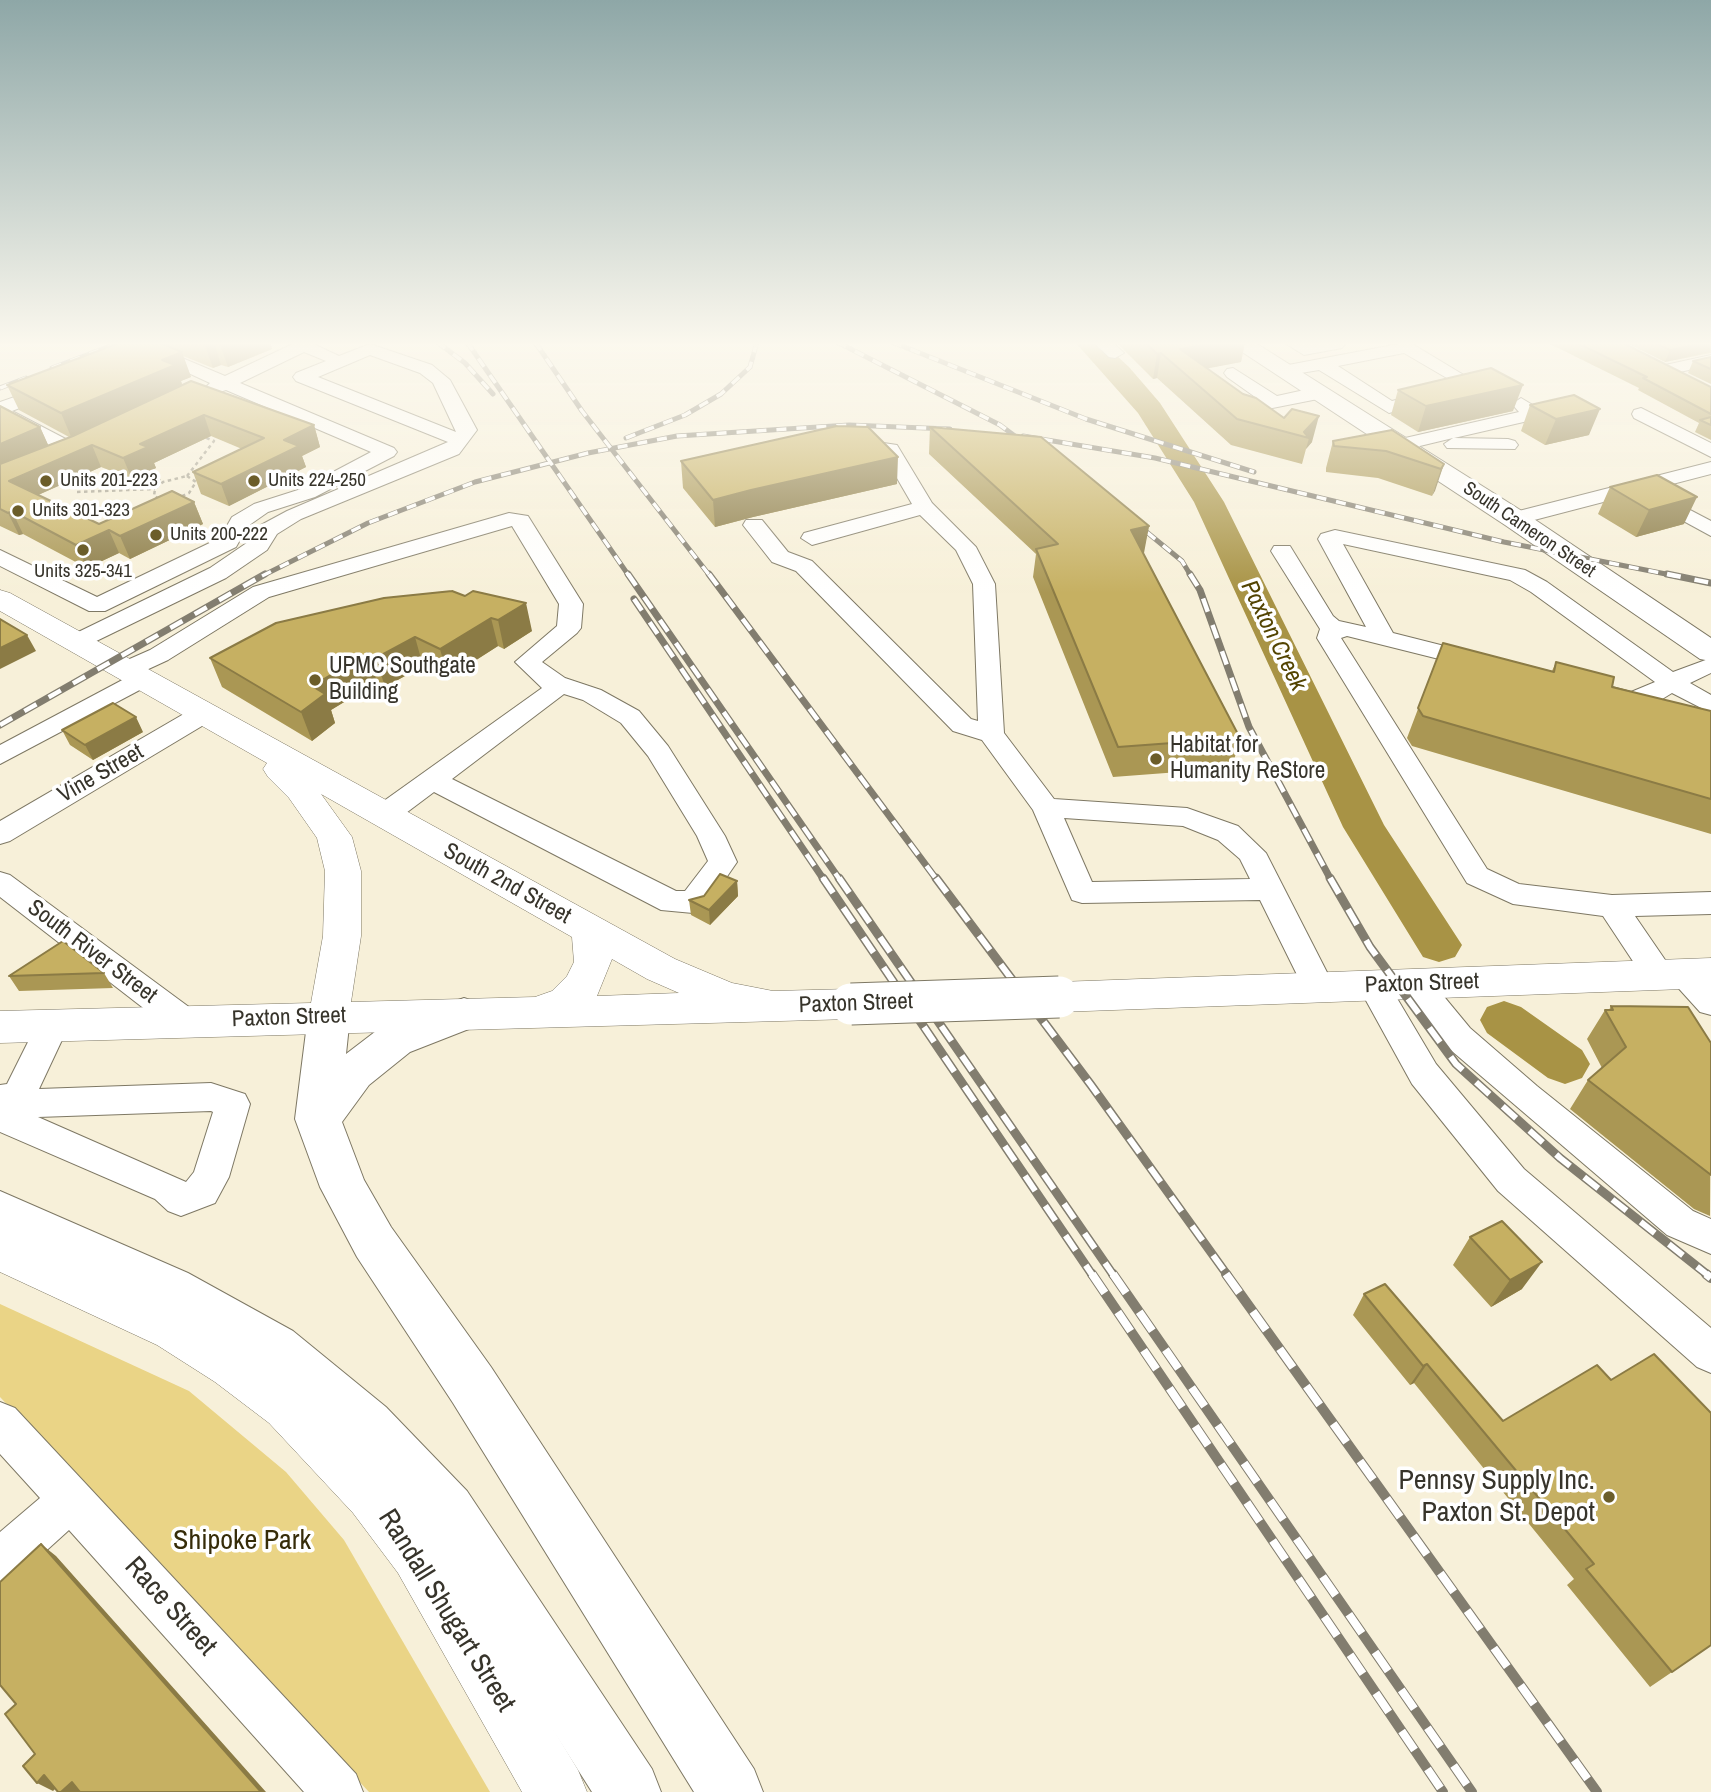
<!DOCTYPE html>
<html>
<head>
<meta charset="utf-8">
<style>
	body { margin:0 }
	canvas { display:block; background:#f7f0d9 }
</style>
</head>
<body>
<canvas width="1711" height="1792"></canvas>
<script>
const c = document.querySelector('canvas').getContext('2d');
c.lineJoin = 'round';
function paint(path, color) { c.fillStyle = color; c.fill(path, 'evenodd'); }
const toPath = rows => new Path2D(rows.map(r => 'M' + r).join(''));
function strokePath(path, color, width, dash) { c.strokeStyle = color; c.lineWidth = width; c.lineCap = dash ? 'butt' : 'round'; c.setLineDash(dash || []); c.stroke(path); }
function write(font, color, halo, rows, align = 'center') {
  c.font = font + ' "Archivo Narrow",sans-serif'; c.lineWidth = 7; c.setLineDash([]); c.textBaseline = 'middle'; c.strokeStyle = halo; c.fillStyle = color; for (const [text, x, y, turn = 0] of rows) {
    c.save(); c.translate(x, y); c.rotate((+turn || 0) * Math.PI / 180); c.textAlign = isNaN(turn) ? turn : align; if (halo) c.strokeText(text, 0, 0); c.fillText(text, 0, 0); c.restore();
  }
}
paint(toPath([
	[0,1304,189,1391,286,1472,344,1540,490,1792,369,1792,0,1397]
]), '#ead486');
paint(toPath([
	[1075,342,1102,342,1129,367,1160,403,1224,502,1384,825,1462,945,1455,957,1439,962,1423,957,1343,827,1194,502,1138,413,1075,342],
	[1504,1001,1521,1007,1582,1050,1590,1064,1582,1078,1565,1084,1548,1078,1487,1033,1480,1020,1487,1007,1504,1001]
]), '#a89345');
const minor = toPath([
	[297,342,309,342,339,356,370,344,432,365,450,380,477,430,459,454,301,519,277,534,267,550,226,578,84,647,68,647,64,642,68,637,210,568,251,540,261,525,287,511,448,442,296,381,293,377,296,373,326,361,304,352,240,383,394,448,397,452,394,456,315,497,268,512,248,526,236,547,105,611,89,611,0,566,0,550,97,597,220,538,232,517,254,504,301,489,371,452,226,390,213,394,207,393,204,389,210,383,141,351,150,346,156,347,225,376,297,342],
	[370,355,420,373,433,383,456,432,318,377,370,355],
	[1093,342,1112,342,1124,353,1115,358,1109,357,1093,342],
	[1283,342,1343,342,1345,344,1342,348,1304,355,1283,342],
	[1409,342,1482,386,1479,390,1389,413,1319,370,1283,376,1274,371,1283,366,1409,342],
	[1404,353,1457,384,1392,401,1338,366,1404,353],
	[1711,355,1711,365,1662,376,1653,371,1656,367,1711,355],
	[1233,368,1277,396,1318,387,1327,393,1318,399,1242,414,1235,412,1221,402,1219,398,1221,394,1235,394,1245,402,1258,399,1227,377,1224,373,1227,369,1233,368],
	[52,384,61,389,58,393,12,411,81,447,84,451,81,455,67,455,0,419,0,402,52,384],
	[1521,398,1541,410,1543,414,1541,418,1454,438,1508,439,1515,441,1518,445,1515,449,1447,448,1444,444,1453,438,1399,451,1389,445,1392,441,1519,412,1512,404,1521,398],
	[1641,408,1711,443,1711,457,1634,418,1632,414,1634,410,1641,408],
	[850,438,897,445,932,503,976,547,995,584,1004,733,1054,799,1187,808,1238,826,1266,853,1335,988,1330,997,1319,1000,1308,997,1260,900,1082,903,1072,900,1033,810,982,740,953,731,796,571,772,562,743,525,746,520,762,520,788,552,812,561,971,719,978,721,973,584,956,550,920,515,812,545,801,538,804,533,912,504,883,454,843,448,840,444,850,438],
	[1064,818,1183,826,1218,840,1240,859,1250,879,1092,882,1064,818],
	[1711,462,1711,474,1515,525,1504,519,1507,514,1711,462],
	[1652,490,1711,521,1711,536,1645,500,1642,496,1645,492,1652,490],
	[509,513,528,516,583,604,581,628,577,633,542,662,565,678,601,690,639,711,668,746,725,836,737,862,704,910,693,913,661,910,434,792,394,822,384,824,374,822,370,815,374,808,542,688,515,662,557,626,559,604,512,526,269,597,168,660,142,672,151,674,154,679,151,684,0,764,0,745,128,677,116,675,113,670,116,665,150,650,253,587,509,513],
	[564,694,583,700,621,723,648,756,697,836,708,861,685,891,676,891,452,779,564,694],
	[1335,530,1525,570,1547,582,1673,672,1711,658,1711,673,1690,683,1711,695,1711,713,1672,693,1659,701,1631,708,1603,700,1599,695,1603,690,1612,687,1631,692,1655,682,1531,592,1510,580,1343,544,1393,633,1488,657,1491,662,1488,667,1479,669,1347,636,1341,638,1487,869,1519,884,1612,895,1711,892,1711,914,1635,916,1672,970,1685,963,1696,967,1711,982,1711,1015,1700,1012,1672,981,1659,988,1648,984,1603,916,1513,904,1467,883,1317,638,1320,629,1271,551,1274,546,1290,546,1333,616,1339,621,1366,627,1318,539,1321,534,1335,530],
	[203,706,212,708,216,714,212,720,10,841,0,844,0,821,194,708,203,706],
	[0,872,10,875,197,1013,201,1022,197,1031,185,1035,173,1031,0,897,0,872],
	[1416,972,1427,976,1470,1028,1537,1086,1693,1211,1711,1219,1711,1254,1667,1235,1446,1046,1400,984,1405,976,1416,972],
	[1374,974,1385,978,1436,1064,1524,1169,1711,1328,1711,1373,1697,1367,1498,1191,1412,1084,1358,986,1363,978,1374,974],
	[53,1012,65,1016,69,1025,39,1089,211,1083,245,1094,250,1104,229,1177,215,1203,181,1216,168,1211,155,1199,0,1132,0,1085,7,1084,41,1016,53,1012],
	[211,1111,213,1112,194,1172,186,1182,38,1117,211,1111],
	[0,1402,15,1408,86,1484,356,1774,363,1792,304,1792,69,1530,16,1578,0,1584,0,1532,40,1498,0,1454,0,1402]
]);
const major = toPath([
	[0,590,10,593,675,959,732,983,773,991,851,989,865,993,871,1004,865,1015,851,1019,0,1043,0,1011,311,1003,323,936,325,871,317,838,289,798,268,777,263,769,267,763,0,611,0,590],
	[321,794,572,937,574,962,567,976,552,991,535,997,351,1002,361,936,361,871,352,837,321,794],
	[612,959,647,979,679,993,597,996,612,959],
	[1711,958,1711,988,1059,1012,1045,1008,1039,997,1045,986,1059,982,1711,958],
	[0,1229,191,1313,251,1348,305,1387,391,1475,436,1535,578,1770,587,1792,522,1792,398,1573,353,1513,269,1423,215,1382,157,1345,0,1272,0,1229]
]);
const highway = toPath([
	[1227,342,1254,342,1525,513,1711,638,1711,661,1700,659,1505,525,1227,342],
	[464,998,479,1003,485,1014,479,1025,410,1052,369,1085,342,1122,364,1180,391,1227,491,1367,754,1769,763,1792,694,1792,453,1403,357,1257,320,1187,295,1119,308,1016,314,1005,329,1000,344,1005,350,1016,346,1054,380,1028,464,998],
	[0,1191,188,1273,293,1331,386,1407,467,1491,652,1769,661,1792,592,1792,427,1531,348,1445,257,1365,152,1305,0,1235,0,1191]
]);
strokePath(minor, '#7e7864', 2);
strokePath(major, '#7e7864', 1);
strokePath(highway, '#7e7864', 2);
strokePath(toPath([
	[144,474,162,481],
	[187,476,196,482,189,493,173,500,161,500,154,496,155,489,163,482,187,476],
	[187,476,214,441,204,437],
	[77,492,155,489]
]), '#a19c8b', 2.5, [3.5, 3.5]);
paint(minor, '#fff');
paint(major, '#fff');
paint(highway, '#fff');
const railFar3 = toPath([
	[437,342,465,363,493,394],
	[467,342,629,576],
	[535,342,582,411,710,576],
	[837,342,1000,425,1027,445],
	[892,342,1086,419,1254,472],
	[52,368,121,342],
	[0,388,26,378],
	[1023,436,1155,458,1504,542,1676,576],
	[626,438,685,415,721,394,750,367,757,342],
	[1132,520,1182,561,1191,576],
	[262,576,368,523,475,482,588,453,677,436,849,425,950,429]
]);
const railFar2 = toPath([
	[628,574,840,880],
	[709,574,937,880],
	[1190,574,1200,590,1249,727,1331,880],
	[1667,574,1711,583],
	[634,599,824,880],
	[0,725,265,574]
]);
const railFar1 = toPath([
	[823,878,1093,1276],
	[839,878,1114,1276],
	[936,878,1091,1085,1228,1276],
	[1330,878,1370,947,1456,1064,1560,1158,1709,1276]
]);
const rail = toPath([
	[1092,1274,1443,1792],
	[1113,1274,1472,1792],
	[1226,1274,1597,1792],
	[1706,1274,1711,1278]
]);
strokePath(railFar3, '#827d6f', 5);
strokePath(railFar2, '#827d6f', 7);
strokePath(railFar1, '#827d6f', 9);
strokePath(rail, '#827d6f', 10);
strokePath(railFar3, '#fff', 3.5, [10]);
strokePath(railFar2, '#fff', 4.5, [14]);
strokePath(railFar1, '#fff', 6, [18]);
strokePath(rail, '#fff', 8, [23]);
const majorBridge = toPath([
	[851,1004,1059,997]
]);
strokePath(majorBridge, '#7e7864', 43, []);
strokePath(majorBridge, '#fff', 41);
paint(toPath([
	[167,342,270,342,272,349,228,367,221,365,213,368,183,356,191,377,181,381,182,385,314,425,320,447,302,456,306,467,229,506,201,494,193,472,242,449,211,436,154,463,156,468,132,479,101,467,38,495,99,524,194,502,203,524,130,559,119,553,87,568,23,534,19,535,0,526,0,406,40,427,48,445,69,437,19,410,7,385,169,347],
	[1116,342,1245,342,1241,362,1207,368,1243,394,1284,418,1292,409,1312,442,1306,449,1302,464,1231,445,1157,378,1153,379],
	[1546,342,1621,342,1711,387,1711,440,1695,432,1699,423,1638,390,1639,388],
	[1625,342,1711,342,1711,353,1665,362],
	[1711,357,1711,384,1688,373,1693,361],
	[1398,390,1513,411,1418,432,1391,415],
	[1530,405,1589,435,1545,445,1521,431],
	[930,427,1149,526,1143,553,1240,738,1232,768,1113,777,1033,577,1036,554,929,454],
	[1392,430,1444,464,1432,496,1378,478,1326,472,1326,468,1333,441],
	[681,461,897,484,753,517,715,527,683,488],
	[1610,487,1684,524,1636,537,1598,514],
	[452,591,532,631,504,649,498,646,448,678,423,666,385,687,377,682,331,710,335,723,312,741,222,687,210,658],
	[1443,643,1552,671,1556,662,1612,687,1711,711,1711,834,1412,746,1407,738],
	[62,730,143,732,93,760,70,745],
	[737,881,738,896,710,925,691,915,689,900,704,896],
	[104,973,113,988,19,991,9,976],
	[1611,1006,1711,1043,1710,1216,1694,1209,1570,1109,1588,1080,1602,1068,1587,1039,1605,1010,1609,1010],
	[1470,1237,1522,1289,1491,1307,1453,1265],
	[1364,1294,1503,1421,1672,1672,1650,1687,1567,1585,1574,1579,1414,1383,1410,1385,1353,1315]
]), '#aa9754');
paint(toPath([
	[207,342,214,342,221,365,213,368,204,343],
	[219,342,270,342,272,349,228,367],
	[1219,342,1245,342,1241,362,1184,373,1180,349],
	[1711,342,1710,352,1665,362,1670,350],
	[182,352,191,377,181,381,184,390,72,439,61,413,162,360],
	[1161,353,1157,378,1153,379,1157,354],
	[1523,385,1513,411,1418,432,1426,406],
	[1600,409,1589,435,1545,445,1556,419],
	[204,415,211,436,154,463,156,468,132,479,123,458,140,444],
	[1319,416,1312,442,1306,449,1309,438,1304,432],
	[314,425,320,447,302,456,306,467,229,506,221,484,284,440],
	[40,427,50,449,0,470,0,444],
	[92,445,101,467,20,503,9,481],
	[898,457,897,484,753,517,715,527,713,500,751,490],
	[1444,464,1435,491,1432,496,1441,469],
	[1697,497,1684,524,1636,537,1649,510],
	[194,502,203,524,130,559,120,536],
	[12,511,23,534,19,535,8,513],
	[1149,526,1144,553,1127,558,1131,530],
	[109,530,119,553,87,568,76,545],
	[526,603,532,631,504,649,498,620],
	[491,618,498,646,448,678,440,649],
	[27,635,36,651,0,669,0,648],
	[415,637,423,666,385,687,376,658],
	[368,653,377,682,331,710,335,723,312,741,301,712,312,686],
	[136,717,143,732,93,760,85,745],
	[737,881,738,896,710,925,709,910],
	[1542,1262,1522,1289,1491,1307,1510,1280],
	[1427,1364,1414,1383,1410,1385,1423,1366],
	[41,1544,56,1556,266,1792,261,1792],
	[44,1775,60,1784,53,1791,37,1783],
	[72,1782,86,1792,61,1792]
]), '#8b7b45');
const building = toPath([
	[122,342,158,342,182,352,162,360,175,365,61,413,7,385,122,342],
	[1145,342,1219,342,1180,349,1243,394,1256,398,1284,418,1292,409,1319,416,1304,432,1309,438,1237,419,1161,353,1157,354,1145,342],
	[1575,342,1621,342,1711,387,1711,414,1643,378,1647,377,1575,342],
	[1653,342,1709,342,1670,350,1653,342],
	[1711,357,1711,369,1693,361,1711,357],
	[1491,368,1523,385,1426,406,1398,390,1491,368],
	[191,381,314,425,284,440,299,446,221,484,193,472,264,438,204,415,140,444,148,447,123,458,92,445,9,481,99,524,172,491,194,502,120,536,109,530,76,545,12,511,8,513,0,509,0,464,73,436,191,381],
	[1574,395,1600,409,1556,419,1530,405,1574,395],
	[0,406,40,427,0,444,0,406],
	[1711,417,1711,425,1700,420,1711,417],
	[837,426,868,427,898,457,751,490,713,500,681,461,837,426],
	[930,427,1041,437,1149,526,1131,530,1240,738,1118,747,1036,549,1058,544,930,427],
	[1392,430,1444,464,1441,469,1386,451,1334,446,1333,441,1392,430],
	[1657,475,1697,497,1649,510,1610,487,1657,475],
	[452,591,465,596,473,591,526,603,498,620,491,618,440,649,415,637,376,658,368,653,312,686,325,694,301,712,210,658,276,623,384,598,452,591],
	[0,619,27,635,0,648,0,619],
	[1443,643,1554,672,1556,662,1614,677,1612,687,1711,711,1711,799,1423,716,1418,708,1443,643],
	[113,703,136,717,85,745,62,730,113,703],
	[720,874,737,881,709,910,689,900,704,896,720,874],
	[63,941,104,973,9,976,63,941],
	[1611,1006,1688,1007,1711,1043,1711,1175,1588,1080,1626,1047,1605,1010,1613,1010,1611,1006],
	[1502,1221,1542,1262,1510,1280,1470,1237,1502,1221],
	[1385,1284,1503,1421,1597,1365,1611,1380,1654,1354,1711,1413,1711,1645,1672,1672,1586,1569,1594,1564,1427,1364,1423,1366,1364,1294,1385,1284],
	[41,1544,261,1792,80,1792,72,1782,61,1792,58,1792,44,1775,37,1783,23,1766,35,1754,5,1714,16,1704,0,1685,0,1582,41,1544]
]);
paint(building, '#c6b062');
strokePath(building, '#8b7b45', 2);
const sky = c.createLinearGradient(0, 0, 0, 593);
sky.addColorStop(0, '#8ea7a7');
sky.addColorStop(0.58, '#fbf8ee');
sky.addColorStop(1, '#fbf8ee00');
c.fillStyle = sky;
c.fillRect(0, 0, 1711, 593);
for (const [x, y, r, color] of [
	[46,481,7,"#6b5d2a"],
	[254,481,7,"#6b5d2a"],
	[18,511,7,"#6b5d2a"],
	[156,535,7,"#6b5d2a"],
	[83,550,7,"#6b5d2a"],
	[315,680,7,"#6b5d2a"],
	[1156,759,7,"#6b5d2a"],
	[1609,1497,7,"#6b5d2a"]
]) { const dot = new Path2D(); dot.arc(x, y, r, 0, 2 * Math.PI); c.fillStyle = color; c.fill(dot); strokePath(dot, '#fff', 2.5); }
write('19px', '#37342b', '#fff', [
	["Units 201-223",60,481],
	["Units 224-250",268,481],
	["Units 301-323",32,511],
	["Units 200-222",170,535],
	["Units 325-341",83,572,"center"]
], 'left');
write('19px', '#37342b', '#fff', [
	["South Cameron Street",1529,530,34]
]);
write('23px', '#37342b', '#fff', [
	["UPMC Southgate",329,667],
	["Building",329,693],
	["Habitat for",1170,746],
	["Humanity ReStore",1170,772]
], 'left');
write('23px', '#37342b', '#fff', [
	["Vine Street",101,774,-30],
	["South 2nd Street",507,884,29],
	["South River Street",92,952,37],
	["Paxton Street",1422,984,-2],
	["Paxton Street",856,1004,-2],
	["Paxton Street",289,1018,-2]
]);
write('italic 24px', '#534402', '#fff', [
	["Paxton Creek",1273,636,64]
]);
write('28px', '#37342b', '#fff', [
	["Pennsy Supply Inc.",1595,1481],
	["Paxton St. Depot",1595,1513]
], 'right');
write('28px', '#362c09', '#fff', [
	["Shipoke Park",242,1541]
]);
write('28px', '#37342b', '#fff', [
	["Race Street",170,1607,48],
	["Randall Shugart Street",446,1611,58]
]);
</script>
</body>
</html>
